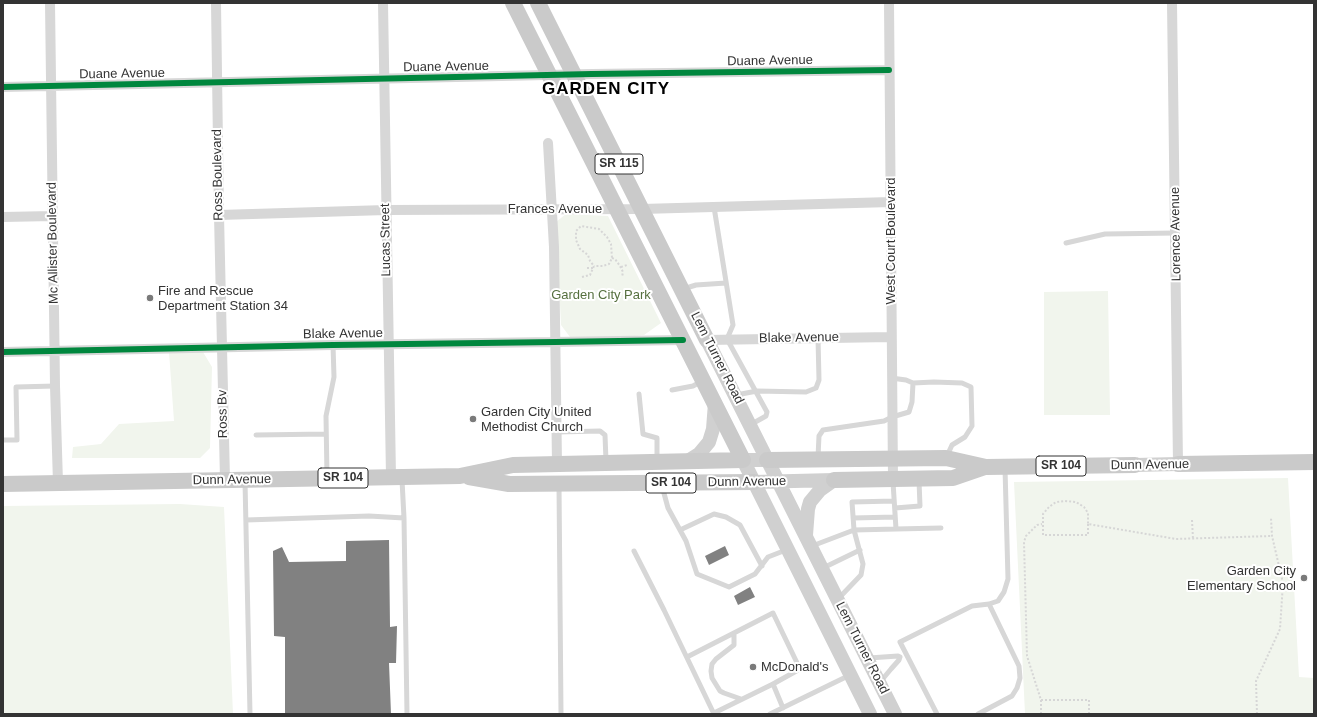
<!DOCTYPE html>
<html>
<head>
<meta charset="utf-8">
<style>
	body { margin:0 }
	#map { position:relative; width:1317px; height:717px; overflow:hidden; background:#fff; font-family:Arial,sans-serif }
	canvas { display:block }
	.frame { position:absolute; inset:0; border:4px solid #333; pointer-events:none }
</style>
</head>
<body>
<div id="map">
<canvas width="1317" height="717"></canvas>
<div class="frame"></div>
</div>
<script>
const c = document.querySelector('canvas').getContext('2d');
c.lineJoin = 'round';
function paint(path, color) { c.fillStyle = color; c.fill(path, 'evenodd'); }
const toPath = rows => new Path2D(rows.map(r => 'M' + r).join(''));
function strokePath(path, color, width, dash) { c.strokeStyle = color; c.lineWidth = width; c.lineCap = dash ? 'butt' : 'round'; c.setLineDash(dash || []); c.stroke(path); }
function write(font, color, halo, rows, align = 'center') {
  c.font = font + ' Arial,sans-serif'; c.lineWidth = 4; c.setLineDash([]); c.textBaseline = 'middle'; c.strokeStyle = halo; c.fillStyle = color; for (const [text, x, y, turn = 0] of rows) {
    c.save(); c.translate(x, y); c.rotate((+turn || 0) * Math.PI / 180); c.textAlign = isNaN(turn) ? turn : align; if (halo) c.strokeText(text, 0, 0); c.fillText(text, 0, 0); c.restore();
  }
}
paint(toPath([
	[566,214,608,216,661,323,644,335,626,337,570,337,561,325,556,222],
	[1108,291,1110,415,1044,415,1044,292],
	[169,352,203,352,212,367,210,448,200,458,72,458,73,447,101,444,119,424,174,421],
	[1288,478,1299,677,1314,678,1314,714,1025,714,1014,482],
	[180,504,224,507,233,714,3,714,3,506]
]), '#f1f5ed');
paint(toPath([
	[389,540,390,627,397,626,396,663,389,663,391,714,285,714,285,637,274,636,273,551,282,547,289,562,346,561,346,541],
	[725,546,729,555,709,565,705,556],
	[750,587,755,597,738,605,734,596]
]), '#818181');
strokePath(toPath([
	[612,258,615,259,620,266,623,272,622,277],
	[621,267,627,265],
	[587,268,593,268],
	[582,277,590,275,594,266,590,261,588,255,580,249,576,240,576,231,581,226,599,229,607,237,611,244,612,258,609,264,603,266,594,266],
	[1192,520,1193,539],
	[1088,524,1088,535,1043,535,1043,514,1049,507,1056,502,1065,501,1076,502,1084,507,1088,513,1088,524,1176,539,1272,536],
	[1041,700,1089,700,1089,714],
	[1041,714,1041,700,1027,656,1024,542,1026,536,1037,525,1042,524],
	[1257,714,1256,681,1280,629,1283,583,1272,536,1271,518]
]), '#d6d6d6', 2, [2, 2]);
strokePath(toPath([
	[714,207,733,325,727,339,767,412,766,416,750,425],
	[1066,243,1105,234,1176,233],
	[683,289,696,285,726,283],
	[913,383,934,382,962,383,971,387,972,426,965,437,952,445,947,456],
	[672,390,693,386,702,381],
	[639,394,643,434,657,438,657,459],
	[736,395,757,391,806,392,816,388,819,380,818,338],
	[557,432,600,431,605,435,606,461],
	[256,435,326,434],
	[3,440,17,440,16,387,55,386],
	[818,457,819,436,823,430,884,421,892,417,909,412,912,402,913,383,906,380,891,378],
	[327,477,326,416,334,377,333,345],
	[402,480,404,518,407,714],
	[245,481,250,714],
	[559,485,561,714],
	[662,486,668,508,686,541,697,574,729,587,755,574,768,557,786,550],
	[895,508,920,506,919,481],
	[853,518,895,517],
	[246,520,369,516,404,518],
	[896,529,941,528],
	[680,530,714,514,726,517,740,525,762,566],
	[812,546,854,530,896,529,893,482],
	[634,551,664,610,714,714],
	[823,568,860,550],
	[838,599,861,575,863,564,854,530,852,502,894,501],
	[734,633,734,645,716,659,712,664,711,671,712,678,720,691,724,693,741,699],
	[687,657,773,613,800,669,773,684,783,708],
	[869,658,898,656,900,657,899,660,891,669,881,681],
	[714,713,773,684],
	[770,714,850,675],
	[937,714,900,642,972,606,989,604,998,601,1004,592,1008,579,1005,468],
	[978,714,1012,696,1017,688,1020,678,1019,666,989,604]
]), '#d7d7d7', 5);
strokePath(toPath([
	[50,3,55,386,58,483],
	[216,3,219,215,225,480],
	[383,3,391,477],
	[889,3,893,479],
	[1172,3,1178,464],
	[3,87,592,74,889,70],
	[548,143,554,247,557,464],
	[219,215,386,210,642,209,891,202],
	[3,217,53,216],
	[707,340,891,337],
	[3,352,333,345,555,342,683,340]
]), '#d7d7d7', 10);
strokePath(toPath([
	[707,340,895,714],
	[767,460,743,460,870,714],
	[688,461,699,454,709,442,713,429,715,403],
	[1135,465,1178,464],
	[754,482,834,480],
	[806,535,808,509,810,502,820,490,834,480]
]), '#d0d0d0', 14);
strokePath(toPath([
	[538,3,707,340],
	[767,460,946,458,986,467,1135,465],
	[1178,464,1314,462],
	[469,477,509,484,754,482],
	[834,480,953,478,985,467],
	[3,484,460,476,513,465,743,460,513,3]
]), '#cacaca', 16);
strokePath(toPath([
	[3,87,592,74,889,70],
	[3,352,333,345,555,342,683,340]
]), '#00873e', 6);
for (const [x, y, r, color] of [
	[150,298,4,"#7a7a7a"],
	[473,419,4,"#7a7a7a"],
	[1304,578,4,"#7a7a7a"],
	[753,667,4,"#7a7a7a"]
]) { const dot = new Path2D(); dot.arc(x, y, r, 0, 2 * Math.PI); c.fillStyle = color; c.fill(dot); strokePath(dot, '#fff', 1.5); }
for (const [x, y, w] of [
	[619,164,48],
	[1061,466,50],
	[343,478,50],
	[671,483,50]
]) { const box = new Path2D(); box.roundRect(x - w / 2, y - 10, w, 20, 3); c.fillStyle = '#fff'; c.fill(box); strokePath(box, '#333', 1); }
write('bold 12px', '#333', null, [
	["SR 115",619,164],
	["SR 104",1061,466],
	["SR 104",343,478],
	["SR 104",671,483]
]);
write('13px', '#333', '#fff', [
	["Duane Avenue",770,61,-1],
	["Duane Avenue",446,67,-1],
	["Duane Avenue",122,74,-1],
	["Ross Boulevard",218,175,-91],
	["Frances Avenue",555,209],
	["Lorence Avenue",1176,234,-91],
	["Lucas Street",386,240,-91],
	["West Court Boulevard",891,241,-90],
	["Mc Allister Boulevard",53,243,-91],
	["Blake Avenue",343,334,-1],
	["Blake Avenue",799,338,-1],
	["Lem Turner Road",717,358,63],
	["Ross Bv",223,414,-91],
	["Dunn Avenue",1150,465,-1],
	["Dunn Avenue",232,480,-1],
	["Dunn Avenue",747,482,-1],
	["Lem Turner Road",862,648,63]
]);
write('13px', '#333', '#fff', [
	["Fire and Rescue",158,291],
	["Department Station 34",158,306],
	["Garden City United",481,412],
	["Methodist Church",481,427],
	["Garden City",1296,571,"right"],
	["Elementary School",1296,586,"right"],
	["McDonald's",761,667]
], 'left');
write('13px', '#56703f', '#fff', [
	["Garden City Park",601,295]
]);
c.letterSpacing = '1px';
write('bold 17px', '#000', '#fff', [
	["GARDEN CITY",606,89]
]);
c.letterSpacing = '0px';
</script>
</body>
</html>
